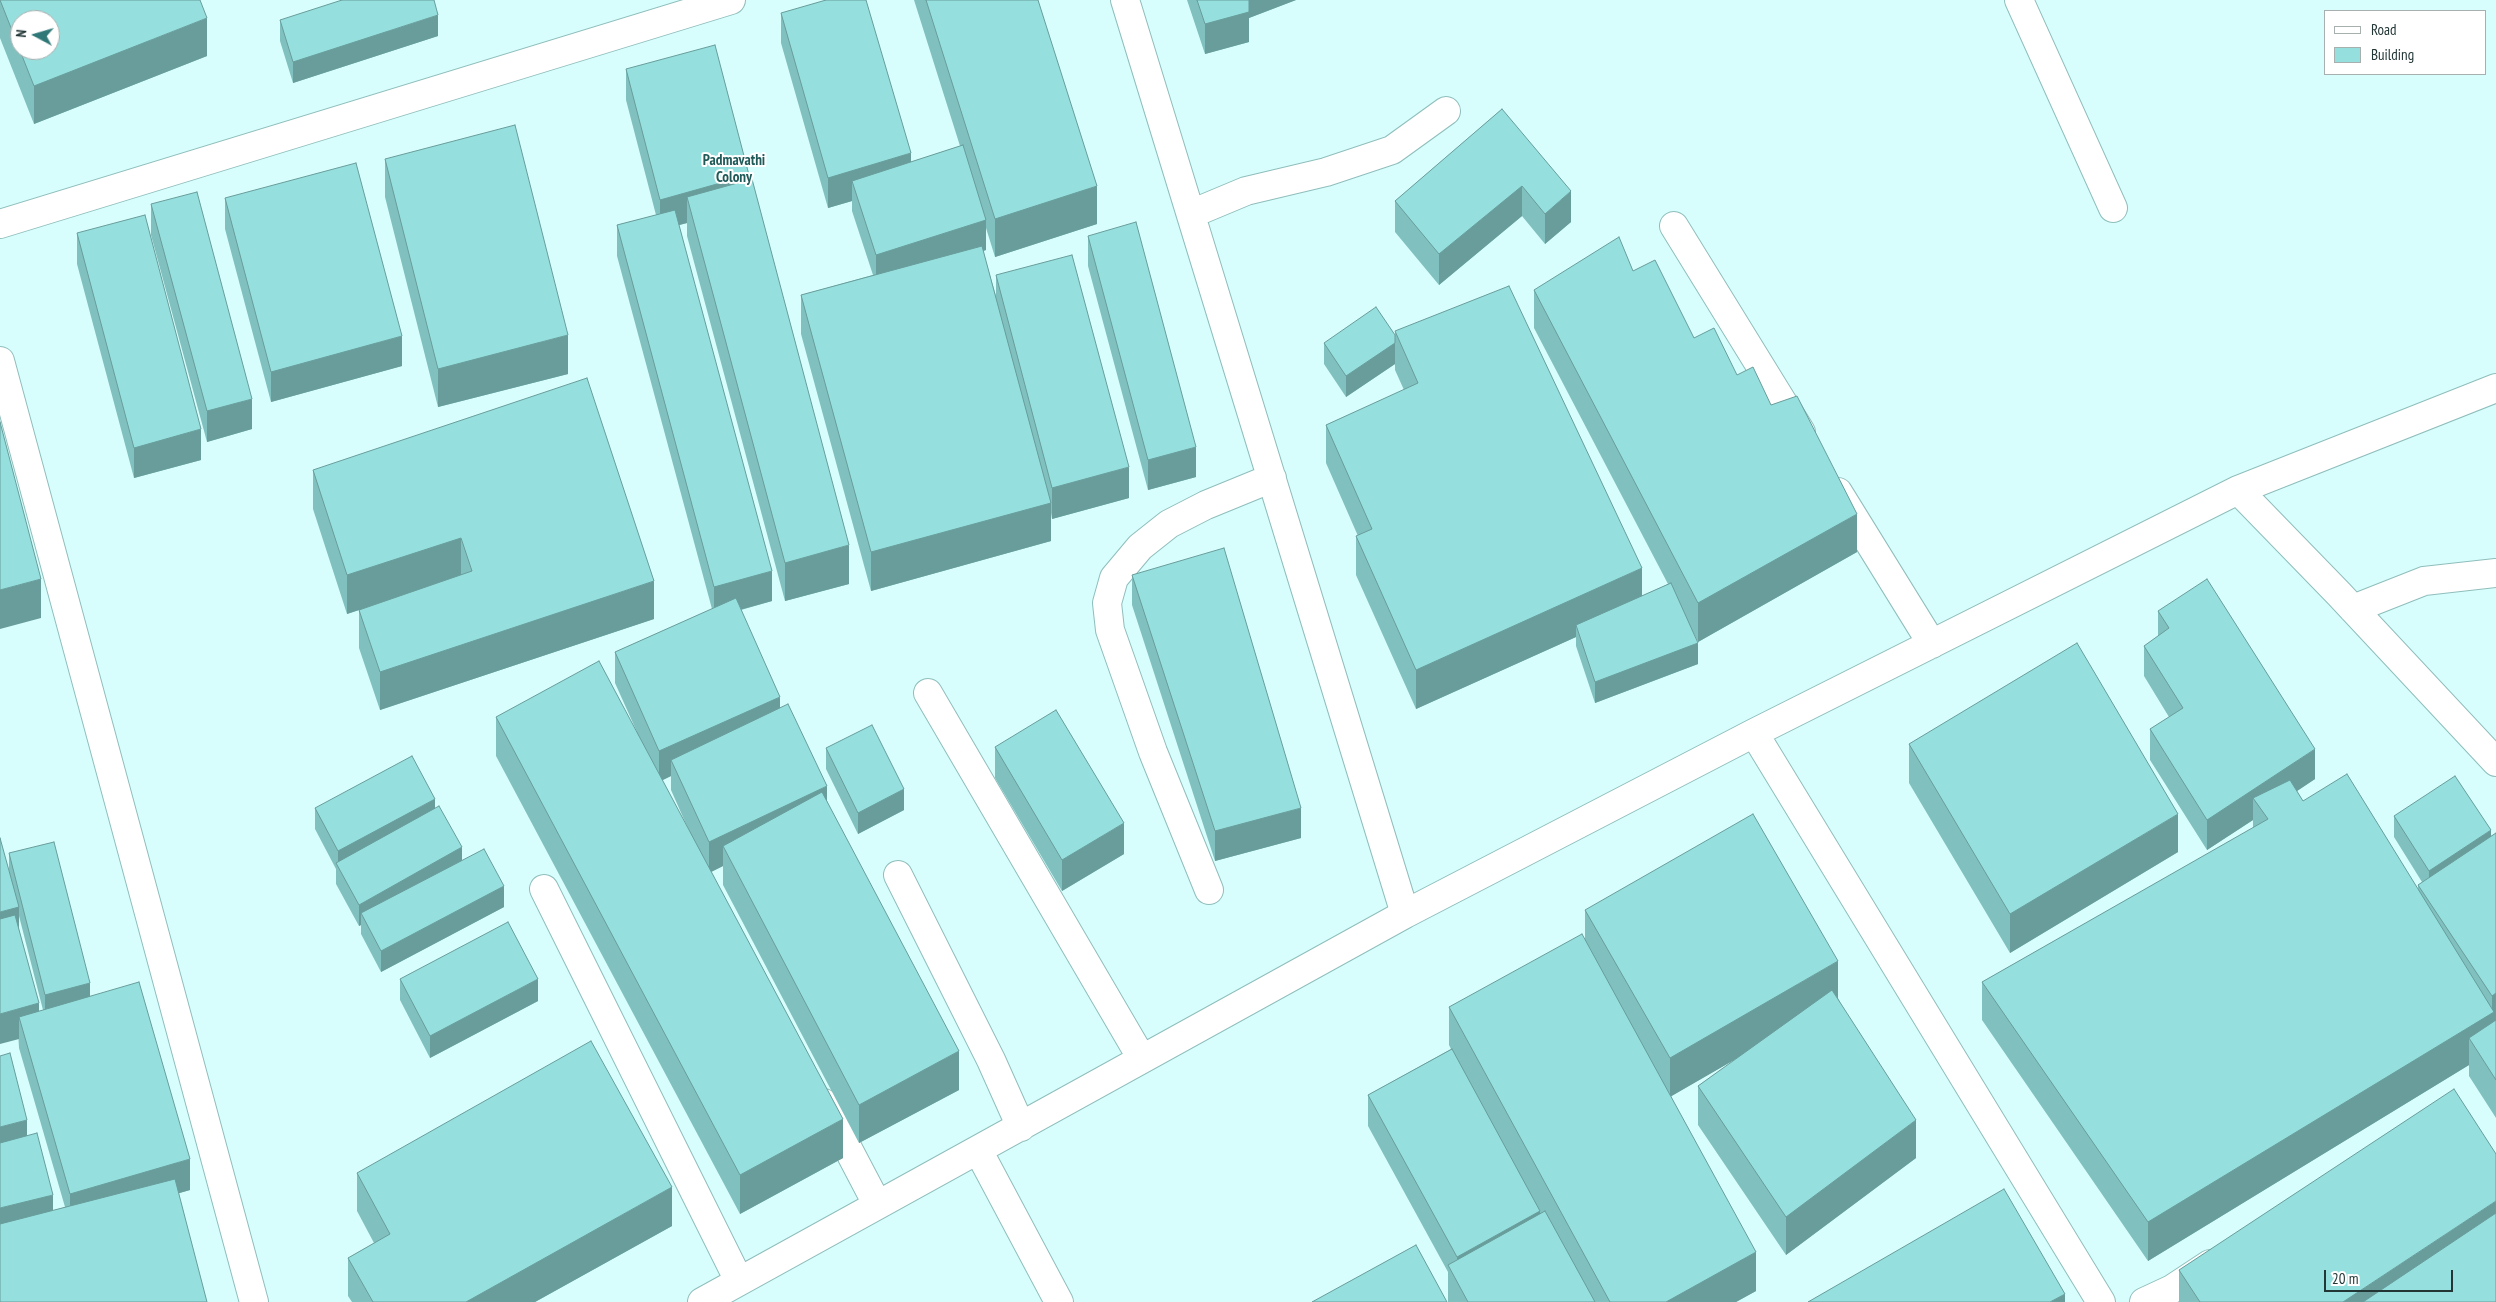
<!DOCTYPE html>
<html>
<head>
<meta charset="utf-8">
<style>
	body { margin:0 }
	#map { position:relative; width:2496px; height:1302px; overflow:hidden; background:#d7fefc; font-family:"PT Sans Narrow",sans-serif }
	canvas { display:block }
	.legend { position:absolute; left:2324px; top:10px; width:162px; height:65px; box-sizing:border-box; background:#fff; border:1px solid #a7afaf; margin:0; padding:6px 9px; list-style:none; font-size:15px; color:#233636 }
	.legend li { display:flex; align-items:center; gap:10px; height:25px }
	.legend b { width:25px; border:1px solid #a7afaf }
	.north { position:absolute; left:10px; top:10px; width:50px; height:50px; box-sizing:border-box; background:#fff; border:1px solid #a7afaf; border-radius:50%; rotate:276deg; font-size:14px; font-weight:700; line-height:20px; text-align:center; color:#233636 }
	.north::after { content:''; display:block; margin:auto; width:18px; height:22px; background:#2f7877; clip-path:polygon(50% 0,100% 100%,50% 72%,0 100%) }
	.scale { position:absolute; left:2324px; top:1270px; width:129px; height:22px; box-sizing:border-box; border:2px solid #233636; border-top:0; padding-left:6px; font-size:15px; line-height:18px; white-space:nowrap; color:#233636; -webkit-text-stroke:4px #fff; paint-order:stroke }
</style>
</head>
<body>
<div id="map">
<canvas width="2496" height="1302"></canvas>
<ul class="legend">
<li><b style="height:6px;background:#fff"></b>Road</li>
<li><b style="height:14px;background:#95e0de"></b>Building</li>
</ul>
<div class="north">N</div>
<div class="scale">20 m</div>
</div>
<script>
const c = document.querySelector('canvas').getContext('2d');
c.lineJoin = 'round';
const toPath = rows => new Path2D(rows.map(r => 'M' + r).join(''));
function strokePath(path, color, width, dash) { c.strokeStyle = color; c.lineWidth = width; c.lineCap = dash ? 'butt' : 'round'; c.setLineDash(dash || []); c.stroke(path); }
function paint(path, color) { c.fillStyle = color; c.fill(path, 'evenodd'); }
function write(font, color, halo, rows, align = 'center') {
  c.font = font + ' "PT Sans Narrow",sans-serif'; c.lineWidth = 4; c.setLineDash([]); c.textBaseline = 'middle'; c.strokeStyle = halo; c.fillStyle = color; for (const [text, x, y, turn = 0] of rows) {
    c.save(); c.translate(x, y); c.rotate((+turn || 0) * Math.PI / 180); c.textAlign = isNaN(turn) ? turn : align; if (halo) c.strokeText(text, 0, 0); c.fillText(text, 0, 0); c.restore();
  }
}
const minor = toPath([
	[1125,0,1405,914],
	[2019,0,2113,208],
	[1191,214,1246,191,1326,172,1392,150,1446,111],
	[0,224,731,0],
	[1674,226,1801,432],
	[0,361,254,1302],
	[2238,490,2339,594,2496,762],
	[1838,492,1932,644],
	[2353,609,2424,581,2496,573],
	[928,693,1142,1059],
	[1754,733,2101,1302],
	[898,875,991,1060,1021,1127],
	[544,889,739,1281],
	[1209,890,1153,752,1110,630,1107,603,1114,578,1140,547,1169,524,1206,505,1272,478],
	[824,1103,877,1204],
	[978,1150,1059,1302],
	[702,1302,1405,914,1754,733,2238,490,2496,388],
	[2144,1302,2172,1289,2210,1264]
]);
strokePath(minor, '#8fbebc', 30);
strokePath(minor, '#fff', 28);
paint(toPath([
	[0,0,207,56,34,124,0,38],
	[914,0,1038,0,1097,224,995,257,986,228,986,250,983,251,996,296,996,275,1129,498,1052,519,1051,513,1051,541,871,591,801,334,801,295,873,275,852,211,852,201,828,208,781,43,781,13,911,162,960,146],
	[1187,0,1296,0,1249,18,1249,42,1205,54],
	[280,20,438,36,293,83,280,41],
	[626,69,749,180,849,584,785,601,687,236,687,223,679,225,772,601,741,610,780,708,827,801,959,1090,859,1143,723,885,723,866,711,872,843,1158,740,1214,496,756,496,717,637,732,615,683,615,652,712,609,617,256,617,225,656,215,626,100],
	[671,776,671,790,690,833,662,780],
	[1502,109,1571,222,1545,244,1522,216,1439,285,1395,232,1395,201],
	[385,159,568,374,438,407,385,197],
	[225,198,402,366,271,402,225,229],
	[151,204,252,429,207,442,151,235],
	[77,233,201,460,134,478,77,264],
	[1088,236,1196,477,1148,490,1088,266],
	[1633,271,1694,338,1771,405,1857,552,1698,642,1693,632,1698,664,1595,703,1576,646,1576,637,1416,709,1356,575,1356,536,1358,536,1326,463,1326,425,1404,390,1395,370,1395,364,1346,397,1324,364,1324,343,1395,335,1395,331,1642,596,1668,584,1534,328,1534,290],
	[313,470,654,619,380,710,359,648,359,610,347,614,313,509],
	[1132,575,1301,838,1215,861,1132,605],
	[2158,611,2315,779,2297,791,2303,801,2418,889,2418,885,2422,882,2394,837,2394,816,2491,836,2496,833,2496,1118,2469,1076,2469,1065,2148,1261,1982,1020,1982,982,2253,828,2253,820,2207,850,2150,760,2150,729,2169,717,2144,676,2144,646,2158,636],
	[1909,744,2178,852,2010,953,1909,783],
	[995,747,1124,854,1062,891,995,778],
	[826,748,904,810,858,834,826,769],
	[315,808,435,808,462,860,504,907,381,972,361,934,361,925,359,926,336,884,336,869,315,829],
	[9,853,90,996,190,1190,179,1193,0,1302,27,1136,53,1211,65,1207,19,1048,9,869],
	[19,916,43,1010,39,1011,19,931],
	[1585,910,1838,998,1916,1158,1786,1255,1698,1125,1698,1086,1739,1057,1671,1096,1756,1291,1736,1302,1448,1302,1448,1272,1368,1126,1368,1095,1451,1049,1449,1045,1449,1007,1585,941],
	[400,979,538,1001,430,1058,400,1000],
	[357,1173,672,1226,535,1302,352,1302,348,1296,348,1258,374,1243,357,1211],
	[2179,1270,2496,1302,2179,1302]
]), '#80c1bf');
paint(toPath([
	[1248,0,1296,0,1249,18,1249,42,1205,54,1205,24],
	[438,15,438,36,293,83,293,62],
	[207,18,207,56,34,124,34,86],
	[911,153,911,184,852,181,852,201,828,208,828,178],
	[749,175,749,206,687,197,687,223,660,230,660,200],
	[1097,186,1097,224,995,257,995,219],
	[1522,186,1522,216,1439,285,1439,254],
	[1571,191,1571,222,1545,244,1545,214],
	[986,220,986,250,876,286,876,255],
	[568,335,568,374,438,407,438,369],
	[402,336,402,366,271,402,271,372],
	[1395,343,1395,364,1346,397,1346,376],
	[252,399,252,429,207,442,207,411],
	[201,429,201,460,134,478,134,448],
	[1196,447,1196,477,1148,490,1148,460],
	[1129,467,1129,498,1052,519,1052,488],
	[1051,503,1051,541,871,591,871,552],
	[1857,514,1857,552,1698,642,1698,603],
	[461,538,461,576,347,614,347,575],
	[849,545,849,584,785,601,785,563],
	[1642,568,1642,606,1576,625,1576,637,1416,709,1416,670],
	[772,571,772,601,714,617,714,587],
	[41,579,41,618,0,629,0,590],
	[654,581,654,619,380,710,380,672],
	[1698,643,1698,664,1595,703,1595,682],
	[780,697,780,728,671,760,671,776,659,782,659,751],
	[2315,749,2315,779,2264,813,2253,798,2253,820,2207,850,2207,820],
	[827,786,827,817,723,846,723,866,709,873,709,842],
	[904,789,904,810,858,834,858,813],
	[435,799,435,821,338,865,338,851],
	[1301,808,1301,838,1215,861,1215,831],
	[2178,814,2178,852,2010,953,2010,914],
	[1124,823,1124,854,1062,891,1062,860],
	[2491,830,2491,852,2429,892,2429,871],
	[462,847,462,868,361,913,361,925,359,926,359,905],
	[504,886,504,907,381,972,381,951],
	[19,907,19,937,0,943,0,912],
	[1838,961,1838,1000,1670,1097,1670,1058],
	[538,979,538,1001,430,1058,430,1036],
	[90,983,90,1005,45,1016,45,995],
	[2496,993,2496,1023,2469,1038,2469,1065,2148,1261,2148,1222,2492,1013,2492,996],
	[39,1003,39,1033,19,1017,19,1039,0,1044,0,1014],
	[959,1051,959,1090,859,1143,859,1105],
	[843,1119,843,1158,740,1214,740,1175],
	[27,1120,27,1141,0,1148,0,1127],
	[1916,1120,1916,1158,1786,1255,1786,1217],
	[190,1159,190,1190,70,1225,70,1194],
	[672,1187,672,1226,535,1302,466,1302],
	[53,1195,53,1216,0,1230,0,1208],
	[2496,1201,2496,1239,2401,1302,2343,1302],
	[1540,1211,1540,1242,1457,1281,1457,1257],
	[1756,1252,1756,1291,1736,1302,1666,1302],
	[2065,1294,2065,1302,2050,1302]
]), '#689d9b');
const building = toPath([
	[0,0,200,0,207,18,34,86,0,0],
	[20,20,50,20,50,50,20,50,20,20],
	[342,0,434,0,438,15,293,62,280,20,342,0],
	[826,0,866,0,911,153,828,178,781,13,826,0],
	[926,0,1038,0,1097,186,995,219,926,0],
	[1197,0,1249,0,1249,12,1205,24,1197,0],
	[715,45,749,175,660,200,626,69,715,45],
	[1502,109,1571,191,1545,214,1522,186,1439,254,1395,201,1502,109],
	[515,125,568,335,438,369,385,159,515,125],
	[963,145,986,220,876,255,852,181,963,145],
	[356,163,402,336,271,372,225,198,356,163],
	[752,179,849,545,785,563,687,197,752,179],
	[197,192,252,399,207,411,151,204,197,192],
	[675,210,772,571,714,587,617,225,675,210],
	[145,215,201,429,134,448,77,233,145,215],
	[1136,222,1196,447,1148,460,1088,236,1136,222],
	[1619,237,1633,271,1655,260,1694,338,1714,328,1737,375,1753,367,1771,405,1797,396,1857,514,1698,603,1534,290,1619,237],
	[982,246,1051,503,871,552,801,295,982,246],
	[1072,255,1129,467,1052,488,996,275,1072,255],
	[1509,286,1642,568,1416,670,1356,536,1372,529,1326,425,1418,383,1395,331,1509,286],
	[1376,307,1395,335,1395,343,1346,376,1324,343,1376,307],
	[587,378,654,581,380,672,359,610,472,571,461,538,347,575,313,470,587,378],
	[0,422,41,579,0,590,0,422],
	[1224,548,1301,808,1215,831,1132,575,1224,548],
	[2207,579,2315,749,2207,820,2150,729,2183,708,2144,646,2169,628,2158,611,2207,579],
	[1671,583,1698,643,1595,682,1576,625,1671,583],
	[736,598,780,697,659,751,615,652,736,598],
	[2077,643,2178,814,2010,914,1909,744,2077,643],
	[599,661,843,1119,740,1175,496,717,599,661],
	[788,704,827,786,709,842,671,760,788,704],
	[1056,710,1124,823,1062,860,995,747,1056,710],
	[872,725,904,789,858,813,826,748,872,725],
	[412,756,435,799,338,851,315,808,412,756],
	[2347,774,2494,1012,2148,1222,1982,982,2268,819,2253,798,2290,780,2303,801,2347,774],
	[2455,776,2491,830,2429,871,2394,816,2455,776],
	[822,792,959,1051,859,1105,723,846,822,792],
	[439,806,462,847,359,905,336,863,439,806],
	[1753,814,1838,961,1670,1058,1585,910,1753,814],
	[2496,833,2496,993,2492,996,2418,885,2496,833],
	[0,838,19,907,0,912,0,838],
	[54,842,90,983,45,995,9,853,54,842],
	[484,849,504,886,381,951,361,913,484,849],
	[15,915,39,1003,0,1014,0,919,15,915],
	[508,922,538,979,430,1036,400,979,508,922],
	[1582,934,1756,1252,1666,1302,1610,1302,1449,1007,1582,934],
	[139,982,190,1159,70,1194,19,1017,139,982],
	[1832,990,1916,1120,1786,1217,1698,1086,1832,990],
	[2496,1020,2496,1080,2469,1038,2496,1020],
	[591,1041,672,1187,466,1302,373,1302,348,1258,390,1234,357,1173,591,1041],
	[1452,1049,1540,1211,1457,1257,1368,1095,1452,1049],
	[10,1053,27,1120,0,1127,0,1056,10,1053],
	[2454,1089,2496,1154,2496,1201,2343,1302,2200,1302,2179,1270,2454,1089],
	[37,1133,53,1195,0,1208,0,1143,37,1133],
	[175,1179,207,1302,0,1302,0,1224,175,1179],
	[2004,1189,2065,1294,2050,1302,1808,1302,2004,1189],
	[1545,1211,1595,1302,1468,1302,1448,1265,1545,1211],
	[2496,1213,2496,1302,2363,1302,2496,1213],
	[1416,1245,1447,1302,1312,1302,1416,1245]
]);
paint(building, '#95e0de');
strokePath(building, '#689d9b', 1);
write('bold 15px', '#1f5a59', '#fff', [
	["Padmavathi",734,161],
	["Colony",734,178]
]);
</script>
</body>
</html>
